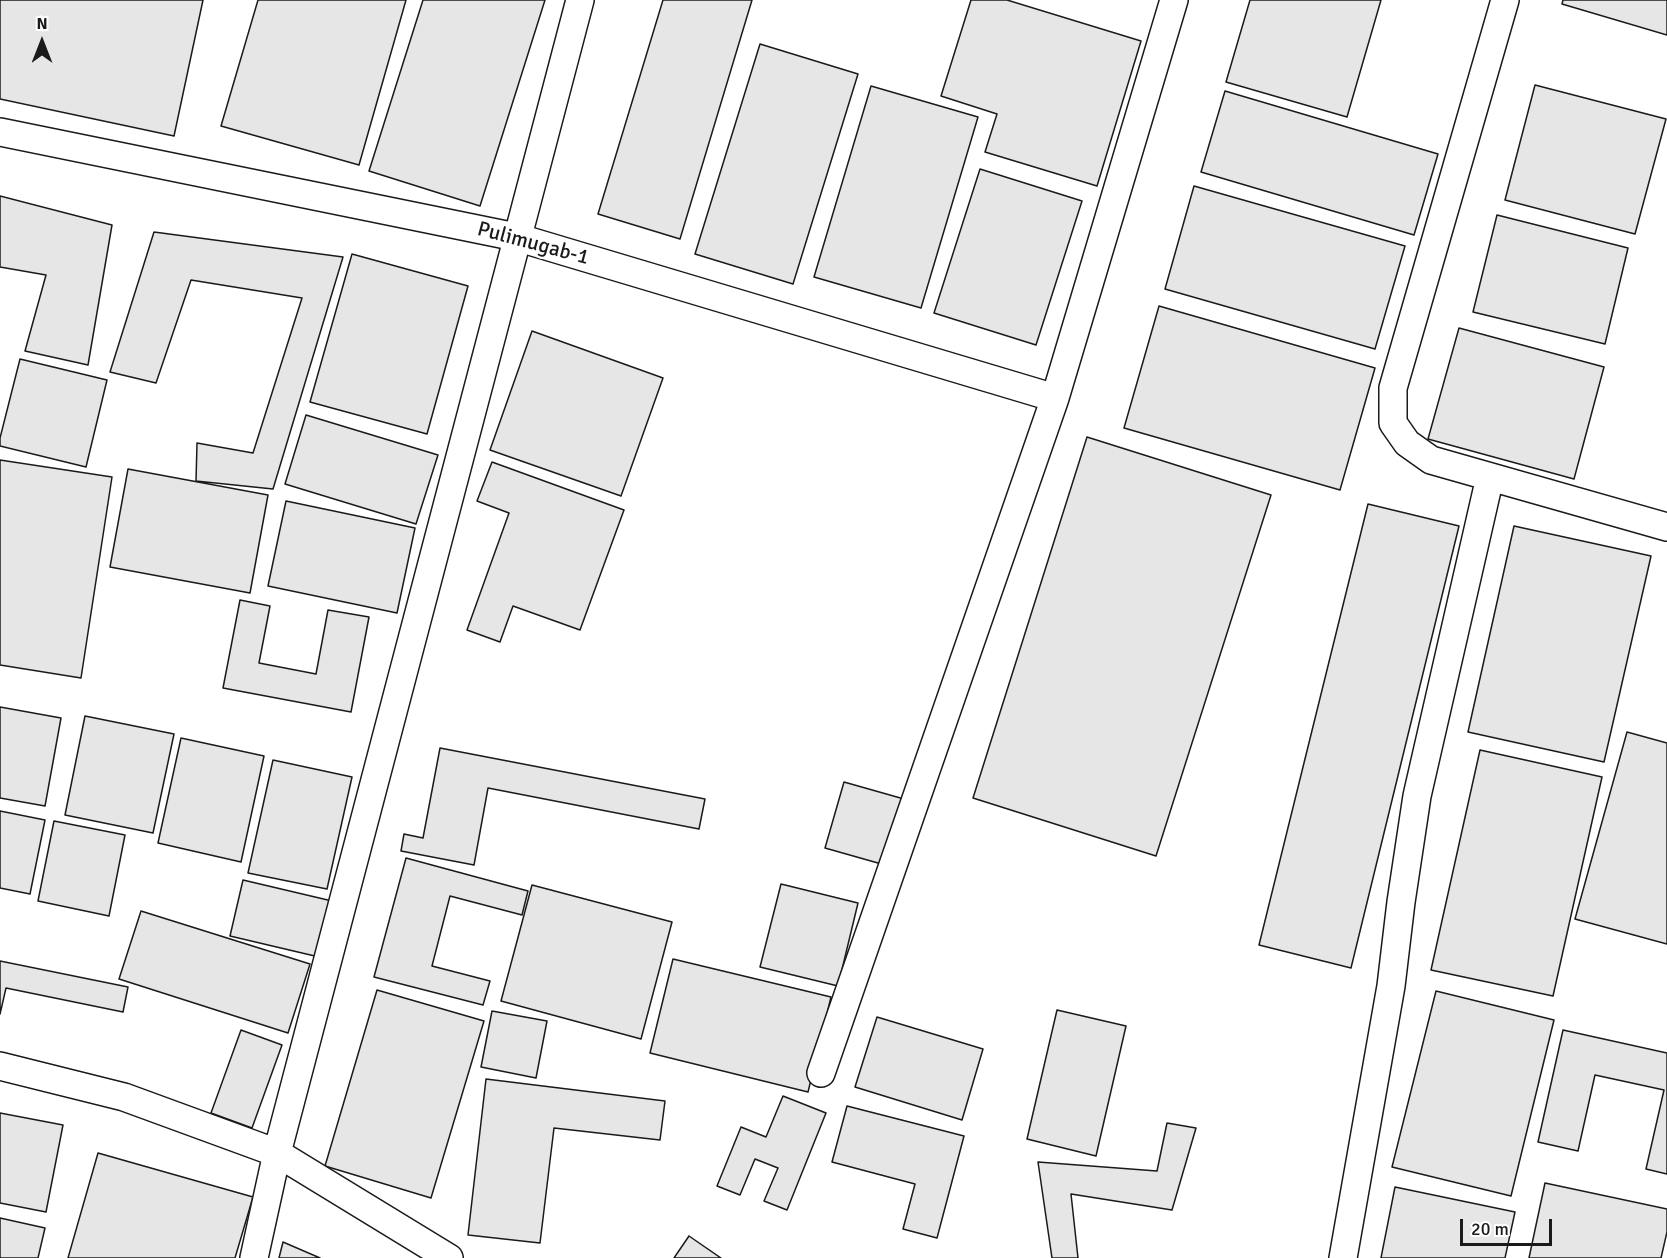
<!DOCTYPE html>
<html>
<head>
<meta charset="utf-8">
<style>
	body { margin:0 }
	#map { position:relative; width:1667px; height:1258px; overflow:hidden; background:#fff; font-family:Signika,sans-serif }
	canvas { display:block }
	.north { position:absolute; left:12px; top:12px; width:60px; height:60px; -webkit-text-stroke:4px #fff; paint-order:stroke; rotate:0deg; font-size:16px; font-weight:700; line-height:24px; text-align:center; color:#1a1a1a }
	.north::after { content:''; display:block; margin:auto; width:21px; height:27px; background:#1a1a1a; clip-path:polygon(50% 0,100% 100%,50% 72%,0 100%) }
	.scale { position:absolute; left:1460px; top:1219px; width:92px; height:27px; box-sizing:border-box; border:3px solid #1a1a1a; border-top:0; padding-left:8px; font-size:18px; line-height:21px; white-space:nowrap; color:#1a1a1a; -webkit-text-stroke:4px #fff; paint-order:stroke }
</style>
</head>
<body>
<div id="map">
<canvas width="1667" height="1258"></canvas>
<div class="north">N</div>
<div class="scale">20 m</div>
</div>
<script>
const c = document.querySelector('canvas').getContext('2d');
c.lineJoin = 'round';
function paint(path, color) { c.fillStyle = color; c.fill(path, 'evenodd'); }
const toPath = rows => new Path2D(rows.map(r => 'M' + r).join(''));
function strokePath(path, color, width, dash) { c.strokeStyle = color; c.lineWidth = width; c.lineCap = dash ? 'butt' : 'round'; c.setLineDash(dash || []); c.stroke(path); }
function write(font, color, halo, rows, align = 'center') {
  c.font = font + ' Signika,sans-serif'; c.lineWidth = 4.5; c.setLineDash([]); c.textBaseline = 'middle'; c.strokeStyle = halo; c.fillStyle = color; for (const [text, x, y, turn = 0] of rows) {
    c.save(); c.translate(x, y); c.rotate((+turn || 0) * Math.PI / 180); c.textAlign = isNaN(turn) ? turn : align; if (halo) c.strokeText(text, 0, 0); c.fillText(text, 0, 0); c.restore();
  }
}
const building = toPath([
	[0,0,203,0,174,136,0,99,0,0],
	[258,0,406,0,359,165,221,126,258,0],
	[423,0,545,0,480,206,369,171,423,0],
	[663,0,752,0,680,239,598,214,663,0],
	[971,0,1007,0,1141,41,1097,186,985,152,997,114,941,96,971,0],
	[1250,0,1381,0,1347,117,1226,82,1250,0],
	[1563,0,1667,0,1667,35,1562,4,1563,0],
	[760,44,858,74,793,284,695,254,760,44],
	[1535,85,1666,119,1635,234,1505,200,1535,85],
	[871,86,978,117,921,308,814,277,871,86],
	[1225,91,1438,154,1414,235,1201,172,1225,91],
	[980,169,1082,201,1036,345,934,313,980,169],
	[1194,186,1405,246,1375,349,1165,289,1194,186],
	[0,196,112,225,88,365,25,351,46,275,0,267,0,196],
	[1497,215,1628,248,1605,344,1473,312,1497,215],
	[154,232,343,257,273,489,196,481,197,443,253,453,302,298,191,280,156,383,110,372,154,232],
	[352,254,468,286,427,434,310,402,352,254],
	[1159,306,1375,368,1340,490,1124,428,1159,306],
	[1459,328,1604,367,1574,479,1428,439,1459,328],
	[532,331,663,378,621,496,490,450,532,331],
	[20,359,107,380,86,467,0,446,0,438,20,359],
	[306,415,438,455,416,524,285,484,306,415],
	[1087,437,1271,495,1156,856,973,798,1087,437],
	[0,460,112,477,81,678,0,665,0,460],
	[492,462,624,510,580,630,513,606,500,642,467,630,509,513,477,501,492,462],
	[128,469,268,495,250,593,110,567,128,469],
	[286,501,415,528,397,613,268,586,286,501],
	[1368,504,1459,526,1351,968,1259,945,1368,504],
	[1514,526,1651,556,1604,762,1468,732,1514,526],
	[240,600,270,606,259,663,316,674,328,610,369,617,351,712,223,688,240,600],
	[0,707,61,718,45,806,0,798,0,707],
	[85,716,174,734,153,833,65,815,85,716],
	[1627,732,1667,743,1667,944,1575,919,1627,732],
	[181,738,264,756,241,862,158,843,181,738],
	[440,748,705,799,699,829,488,788,474,865,401,851,404,834,423,838,440,748],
	[1480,750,1602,777,1553,996,1431,970,1480,750],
	[273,760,352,777,327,889,248,873,273,760],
	[844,782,904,799,885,865,825,848,844,782],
	[0,811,45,820,30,894,0,888,0,811],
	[54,821,125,835,109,916,38,901,54,821],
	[406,858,528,891,522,915,450,896,432,966,490,981,483,1005,374,977,406,858],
	[243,880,332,901,319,957,230,936,243,880],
	[781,884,858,903,838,986,760,967,781,884],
	[532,885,672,922,641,1039,501,1001,532,885],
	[141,911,310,964,288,1033,119,979,141,911],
	[673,959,831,997,808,1092,650,1053,673,959],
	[0,961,128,987,123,1012,6,988,0,1014,0,961],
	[377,990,484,1021,431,1198,325,1166,377,990],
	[1436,991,1554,1020,1511,1196,1392,1167,1436,991],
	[1057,1010,1126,1026,1096,1156,1027,1139,1057,1010],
	[492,1011,547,1021,536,1078,481,1067,492,1011],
	[877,1017,983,1049,962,1120,855,1087,877,1017],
	[241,1030,282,1045,252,1128,211,1113,241,1030],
	[1563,1030,1667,1053,1667,1174,1646,1169,1664,1090,1595,1075,1578,1151,1538,1142,1563,1030],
	[486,1079,665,1101,660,1140,554,1128,540,1243,468,1235,486,1079],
	[783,1096,826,1113,787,1210,764,1201,778,1168,755,1159,740,1195,717,1186,741,1127,766,1137,783,1096],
	[847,1106,964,1136,937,1238,903,1229,915,1184,832,1162,847,1106],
	[0,1113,63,1125,46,1212,0,1203,0,1113],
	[1167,1123,1196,1128,1172,1210,1071,1194,1078,1258,1052,1258,1038,1162,1157,1171,1167,1123],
	[98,1153,253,1197,235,1258,68,1258,98,1153],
	[1545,1183,1667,1209,1667,1232,1661,1258,1529,1258,1545,1183],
	[1395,1187,1515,1212,1505,1258,1381,1258,1395,1187],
	[0,1218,45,1228,38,1258,0,1258,0,1218],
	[689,1236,721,1258,674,1258,689,1236],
	[283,1242,320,1258,279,1258,283,1242]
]);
paint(building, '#e6e6e6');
strokePath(building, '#1a1a1a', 1.5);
const street = toPath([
	[1505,0,1393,388,1393,423,1407,443,1431,460,1667,527],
	[0,132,516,237,1055,398],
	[0,1066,124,1097,277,1153,449,1258],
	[821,1073,1055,398,1174,0],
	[254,1258,277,1153,580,0],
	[1343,1258,1391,986,1401,902,1417,796,1490,477]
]);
strokePath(street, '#1a1a1a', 30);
strokePath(street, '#fff', 27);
write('21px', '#1a1a1a', '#fff', [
	["Pulimugab-1",533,244,15]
]);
</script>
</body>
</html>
